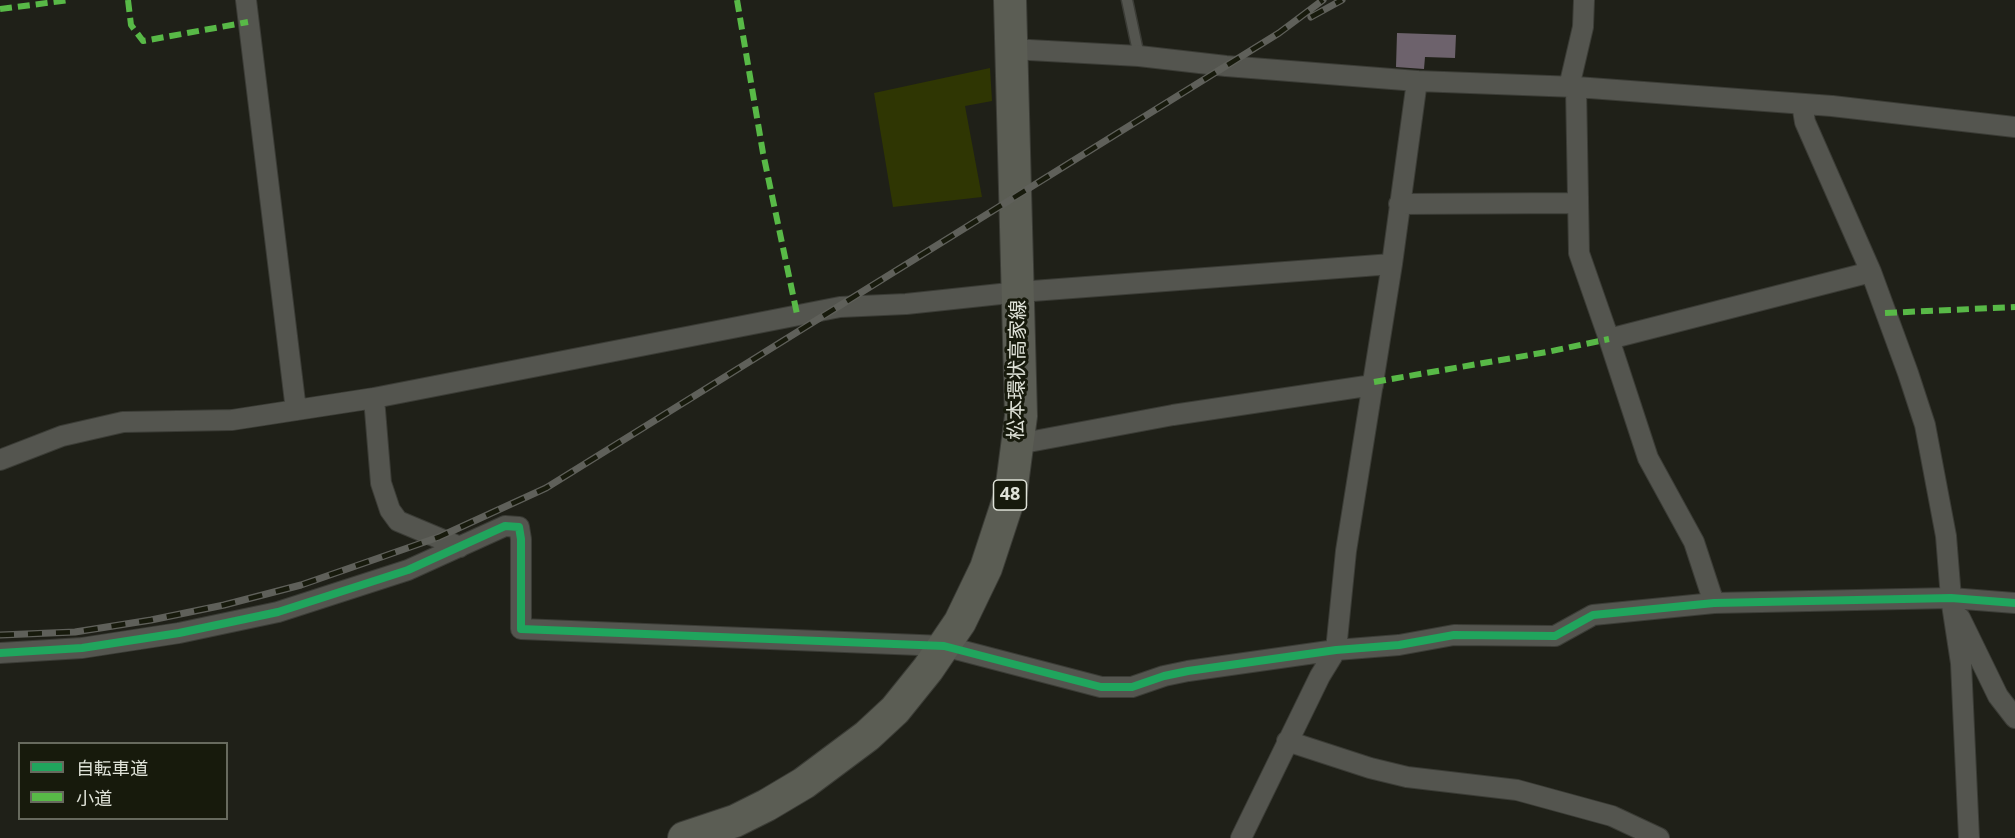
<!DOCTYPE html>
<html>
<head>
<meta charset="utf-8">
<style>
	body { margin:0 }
	#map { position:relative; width:2015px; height:838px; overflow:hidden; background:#1f2018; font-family:"Noto Sans","Noto Sans JP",sans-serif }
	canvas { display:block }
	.legend { position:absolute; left:18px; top:742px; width:210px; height:78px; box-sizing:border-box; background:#171a0c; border:2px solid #676a5e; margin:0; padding:8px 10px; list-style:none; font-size:18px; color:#dfe2d8 }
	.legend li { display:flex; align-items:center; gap:12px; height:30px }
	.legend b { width:30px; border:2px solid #676a5e }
</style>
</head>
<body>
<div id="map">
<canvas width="2015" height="838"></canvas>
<ul class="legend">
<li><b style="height:8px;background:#20a55d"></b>自転車道</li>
<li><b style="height:8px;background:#58b947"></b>小道</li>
</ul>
</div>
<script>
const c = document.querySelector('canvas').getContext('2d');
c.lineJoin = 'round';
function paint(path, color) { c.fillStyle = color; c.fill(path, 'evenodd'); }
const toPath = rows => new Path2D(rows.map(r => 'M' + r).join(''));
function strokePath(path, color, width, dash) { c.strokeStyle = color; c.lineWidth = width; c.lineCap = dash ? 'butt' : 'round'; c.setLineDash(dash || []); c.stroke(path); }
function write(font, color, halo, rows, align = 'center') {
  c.font = font + ' "Noto Sans","Noto Sans JP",sans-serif'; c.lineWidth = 6; c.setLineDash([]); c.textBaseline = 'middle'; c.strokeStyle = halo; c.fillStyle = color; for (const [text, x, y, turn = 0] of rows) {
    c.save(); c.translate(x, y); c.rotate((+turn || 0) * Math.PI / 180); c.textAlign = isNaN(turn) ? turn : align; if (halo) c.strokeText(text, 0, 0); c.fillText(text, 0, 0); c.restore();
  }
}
paint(toPath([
	[990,68,992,101,965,106,982,197,893,207,874,93]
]), '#2f3603');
paint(toPath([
	[1397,33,1456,35,1455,58,1425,57,1424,69,1396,67]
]), '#6d626c');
const lane = toPath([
	[1127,0,1139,56]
]);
const street = toPath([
	[246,0,296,410],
	[1011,49,1139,56,1226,66,1417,81,1576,87,1832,106,2015,127],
	[1569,87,1583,27,1584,0],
	[1576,87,1579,253,1609,339,1648,458,1694,542,1714,603],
	[1802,104,1805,122,1871,272,1908,373,1925,425,1946,536,1951,598,1961,663,1969,838],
	[1399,204,1576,203],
	[1609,339,1871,272],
	[374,398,381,483,390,510,398,521,460,547],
	[1018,444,1173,415,1373,385],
	[0,460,62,436,123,422,232,420,374,398,840,307,906,304,1019,292,1392,264],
	[1960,618,1998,696,2015,718],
	[0,653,82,648,179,633,278,612,408,570,505,526,519,527,521,539,521,629,944,646,1101,687,1132,687,1164,676,1188,671,1336,650,1399,645,1454,635,1555,636,1593,615,1714,603,1951,598,2015,603],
	[1287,741,1370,768,1407,777,1517,790,1612,816,1659,838],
	[1241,838,1320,676,1336,650,1346,551,1392,264,1417,81]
]);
const primary = toPath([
	[684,838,735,821,767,805,804,783,867,736,895,710,928,669,960,622,986,568,1011,492,1021,416,1010,0]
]);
strokePath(lane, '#3b3c36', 13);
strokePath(street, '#3b3c36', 22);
strokePath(primary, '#3b3c36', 34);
strokePath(lane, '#54554f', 10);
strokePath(street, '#54554f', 20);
strokePath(primary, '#5b5d54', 32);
const rail = toPath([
	[1311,17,1342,0],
	[0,635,75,632,151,620,224,605,301,585,439,537,546,488,1279,33,1323,0]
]);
strokePath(rail, '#5f605a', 7);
strokePath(rail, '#171a0c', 4.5, [14]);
strokePath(toPath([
	[128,0,131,25,143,41,248,22],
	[737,0,763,153,797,314],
	[0,9,70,0],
	[1885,313,2015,307],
	[1374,382,1547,352,1609,339]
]), '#58b947', 6, [12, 6]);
strokePath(toPath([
	[0,653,82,648,179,633,278,612,408,570,505,526,519,527,521,539,521,629,944,646,1101,687,1132,687,1164,676,1188,671,1336,650,1399,645,1454,635,1555,636,1593,615,1714,603,1951,598,2015,603]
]), '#20a55d', 8);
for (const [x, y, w] of [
	[1010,495,33]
]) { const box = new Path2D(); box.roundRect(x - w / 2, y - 15, w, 30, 4.5); c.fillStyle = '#171a0c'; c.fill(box); strokePath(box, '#dfe2d8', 1.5); }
write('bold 18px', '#dfe2d8', null, [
	["48",1010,495]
]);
write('20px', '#dfe2d8', '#171a0c', [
	["松本環状高家線",1018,370,-89]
]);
</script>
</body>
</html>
